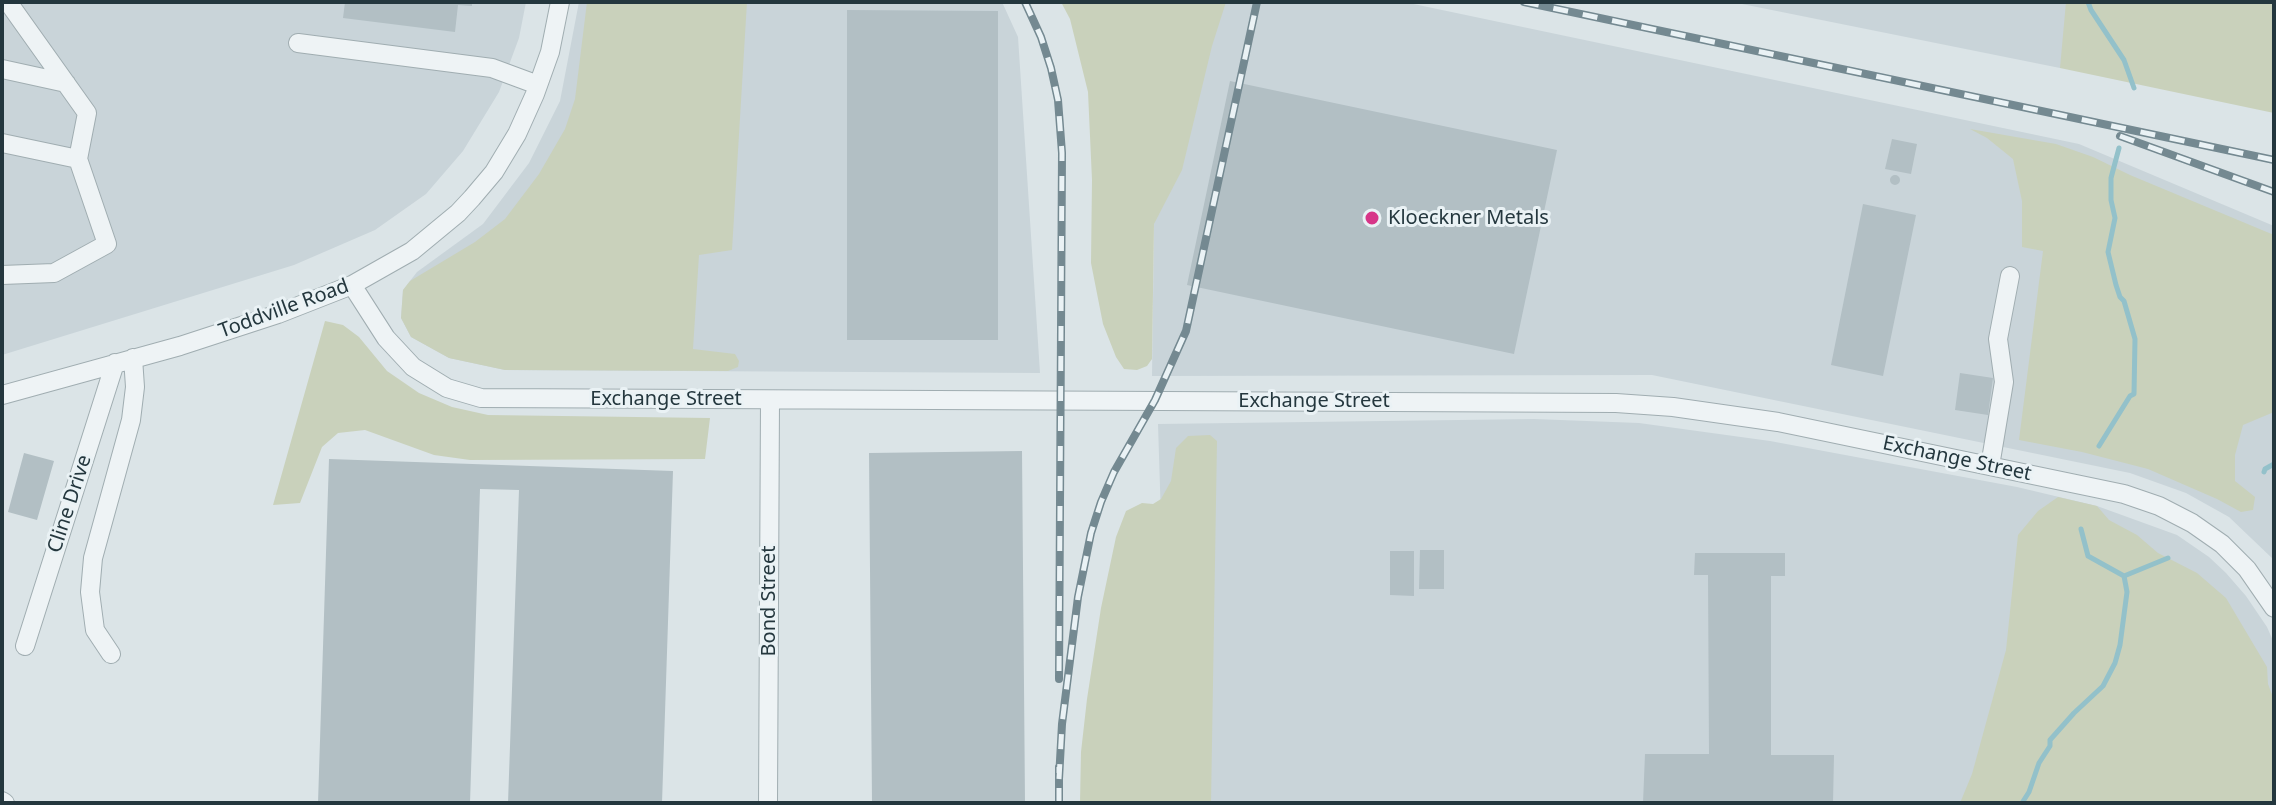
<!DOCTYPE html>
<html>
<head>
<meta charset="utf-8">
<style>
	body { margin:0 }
	#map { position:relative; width:2276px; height:805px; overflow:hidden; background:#dbe4e7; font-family:"Noto Sans",sans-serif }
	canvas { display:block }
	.frame { position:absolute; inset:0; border:4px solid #24373e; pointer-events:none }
</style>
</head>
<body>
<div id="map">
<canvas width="2276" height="805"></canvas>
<div class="frame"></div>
</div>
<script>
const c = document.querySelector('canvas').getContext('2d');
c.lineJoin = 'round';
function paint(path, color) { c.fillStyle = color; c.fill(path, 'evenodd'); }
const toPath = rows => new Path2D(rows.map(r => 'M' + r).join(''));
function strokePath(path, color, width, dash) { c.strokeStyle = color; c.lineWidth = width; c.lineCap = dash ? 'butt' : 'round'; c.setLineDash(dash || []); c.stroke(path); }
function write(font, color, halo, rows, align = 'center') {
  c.font = font + ' "Noto Sans",sans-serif'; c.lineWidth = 6; c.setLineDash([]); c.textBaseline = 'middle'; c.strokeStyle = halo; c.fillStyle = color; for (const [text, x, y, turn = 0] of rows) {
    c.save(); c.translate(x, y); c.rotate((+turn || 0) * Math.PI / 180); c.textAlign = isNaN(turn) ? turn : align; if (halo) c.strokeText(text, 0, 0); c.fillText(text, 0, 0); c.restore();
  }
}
paint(toPath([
	[2,2,526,2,519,38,499,92,463,151,426,194,375,230,294,265,2,355],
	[579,2,1002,2,1018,37,1040,373,505,370,449,358,411,337,401,318,403,290,417,272,483,224,529,163,560,101],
	[1157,2,1404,2,2079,144,2274,226,2274,560,2229,517,2186,493,2130,473,1652,375,1152,376],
	[1732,2,2274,2,2103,61,2060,68],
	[1534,419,1639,423,1770,441,2017,487,2097,506,2177,535,2209,557,2226,573,2246,596,2267,627,2274,643,2274,803,1170,803,1158,424]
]), '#c9d4d9');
paint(toPath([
	[587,2,747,2,732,250,699,255,693,349,735,354,739,361,738,367,728,371,505,370,449,358,411,337,401,318,403,290,410,281,475,242,505,219,539,174,565,129,575,99],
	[1061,2,1226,2,1212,46,1182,170,1154,224,1152,359,1147,366,1137,370,1124,369,1116,357,1103,324,1091,263,1092,180,1088,92,1070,19],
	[2066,2,2274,2,2274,113,2060,68],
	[1970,129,2056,144,2093,157,2130,175,2274,235,2274,412,2243,425,2235,455,2235,481,2255,497,2253,510,2241,512,2217,499,2148,469,2082,452,2019,440,2043,251,2022,247,2022,201,2013,159,1987,138],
	[325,321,343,325,359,337,387,371,419,393,452,407,488,415,710,418,705,459,470,460,434,455,365,430,338,433,322,447,300,503,273,505],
	[1210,435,1217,441,1211,803,1080,803,1081,752,1087,699,1101,608,1116,537,1126,511,1142,503,1153,504,1161,499,1171,481,1176,448,1188,436],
	[2058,497,2097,506,2109,520,2137,535,2158,553,2197,573,2226,598,2267,667,2268,684,2274,700,2274,803,1960,803,1972,774,2006,650,2018,535,2038,511]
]), '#c9d1bb');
strokePath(toPath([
	[2088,2,2091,10,2124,60,2134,88],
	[2099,446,2130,396,2134,394,2135,339,2124,301,2120,297,2116,285,2108,252,2115,218,2111,200,2111,178,2119,148],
	[2264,472,2265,469,2274,464],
	[2081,529,2088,556,2124,576],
	[2124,576,2168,558],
	[2022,803,2029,792,2039,763,2050,746,2050,740,2074,713,2103,686,2115,663,2120,645,2127,592,2124,576]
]), '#93c1ca', 5);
paint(toPath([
	[345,2,472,2,472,6,458,5,455,32,343,18],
	[847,10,998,11,998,340,847,340],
	[1230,81,1557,150,1514,354,1187,285],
	[1892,139,1917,144,1911,174,1885,169],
	'1890 180a5 5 0 1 1 10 0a5 5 0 1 1-10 0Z',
	[1863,204,1916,215,1883,376,1831,365],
	[1960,373,1993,378,1988,415,1955,410],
	[1022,451,1025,803,872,803,869,453],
	[24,453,54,461,37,520,8,512],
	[329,459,673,471,662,803,508,803,519,490,480,489,470,803,318,803],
	[1420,550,1444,550,1444,589,1419,589],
	[1390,551,1414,551,1414,596,1390,595],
	[1695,553,1785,553,1785,576,1771,576,1771,755,1834,755,1833,803,1643,803,1645,754,1709,754,1708,575,1694,575]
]), '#b2bfc4');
const minor = toPath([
	[298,43,492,68,538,85],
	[2,69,66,83],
	[2,143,78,159],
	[2,275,54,273,107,244,78,159,87,113,8,2],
	[352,285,386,338,413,367,447,388,481,398,1616,403,1673,407,1778,422,2124,494,2159,506,2192,523,2222,544,2247,569,2274,608],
	[2,395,180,346,278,314,352,285,412,251,458,213,472,198,494,172,517,134,535,94,550,52,560,2],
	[1990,466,2004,382,1998,339,2010,276],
	[25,646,115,363],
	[111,654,95,630,90,592,93,558,131,420,135,387,133,358],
	[2,801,5,803],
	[768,803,770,400]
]);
strokePath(minor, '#a0adb1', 20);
strokePath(minor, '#eef3f5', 18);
const rail = toPath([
	[1025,2,1041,37,1051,68,1058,100,1062,153,1059,679],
	[1524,2,2274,160],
	[2120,136,2274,192],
	[1059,779,1062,724,1078,597,1091,533,1101,502,1114,472,1155,400,1186,331,1257,2],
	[1059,803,1059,767]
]);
strokePath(rail, '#748991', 8);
strokePath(rail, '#eaf2f5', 5, [15]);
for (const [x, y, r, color] of [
	[1372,218,8,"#d73588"]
]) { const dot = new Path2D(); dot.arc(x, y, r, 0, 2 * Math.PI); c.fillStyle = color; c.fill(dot); strokePath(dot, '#eaf2f5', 3); }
write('20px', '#24373e', '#eaf2f5', [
	["Kloeckner Metals",1388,218]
], 'left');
write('20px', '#24373e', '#eaf2f5', [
	["Toddville Road",284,309,-20],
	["Exchange Street",666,399],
	["Exchange Street",1314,401],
	["Exchange Street",1957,459,12],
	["Cline Drive",70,504,-72],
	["Bond Street",769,601,-90]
]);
</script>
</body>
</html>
